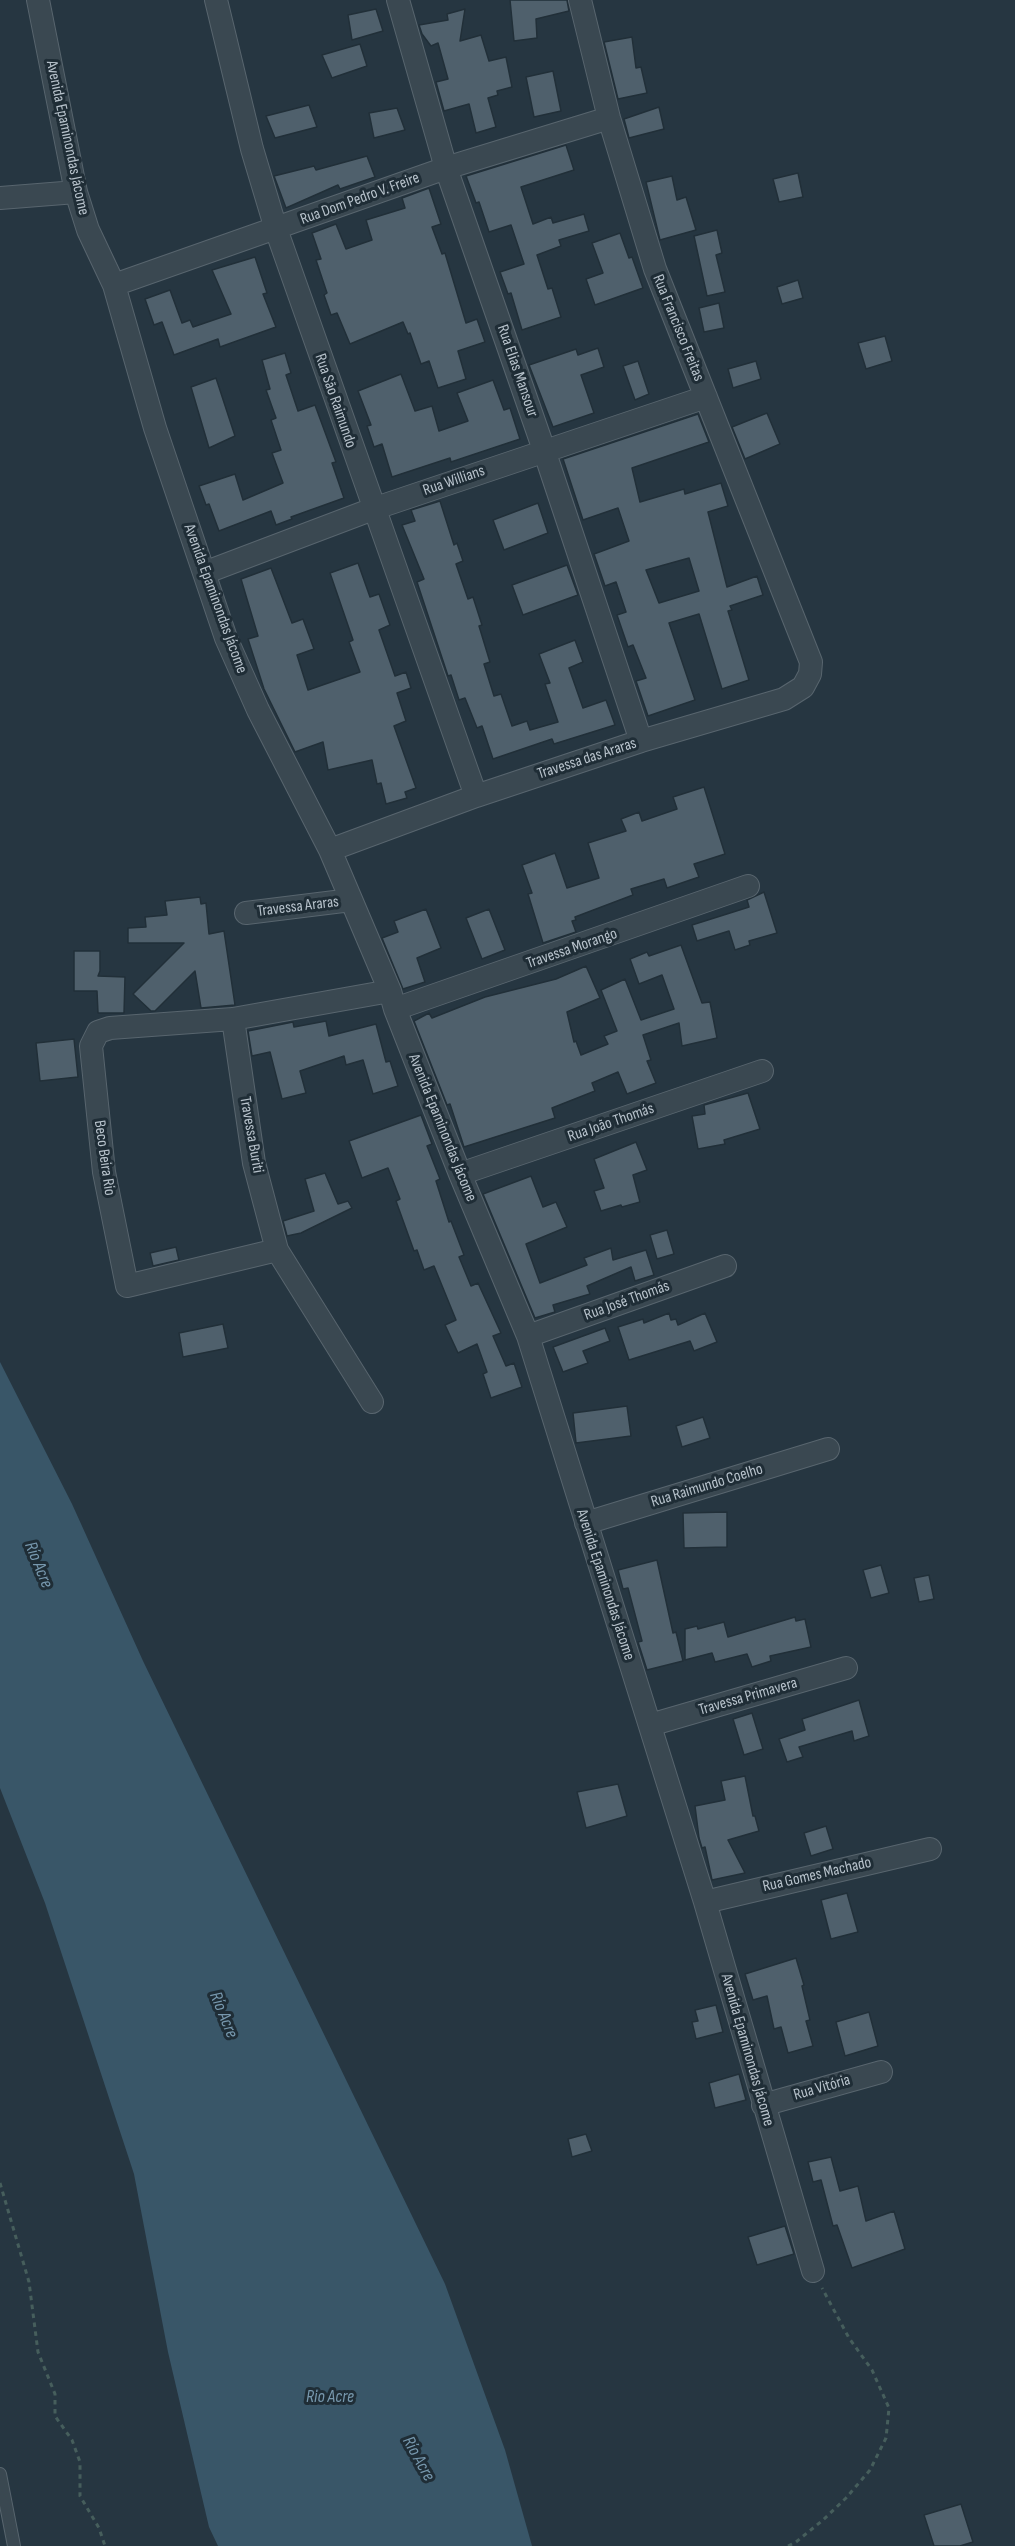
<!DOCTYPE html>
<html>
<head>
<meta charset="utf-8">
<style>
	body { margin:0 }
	canvas { display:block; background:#263641 }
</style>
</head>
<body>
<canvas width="1015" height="2546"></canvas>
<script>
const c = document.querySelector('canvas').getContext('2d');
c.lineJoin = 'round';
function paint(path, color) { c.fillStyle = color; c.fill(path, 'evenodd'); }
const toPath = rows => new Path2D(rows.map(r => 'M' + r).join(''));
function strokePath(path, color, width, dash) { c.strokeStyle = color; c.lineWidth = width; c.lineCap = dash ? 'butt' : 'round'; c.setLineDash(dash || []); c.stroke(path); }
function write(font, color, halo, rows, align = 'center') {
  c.font = font + ' "Sofia Sans Condensed",sans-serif'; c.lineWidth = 6; c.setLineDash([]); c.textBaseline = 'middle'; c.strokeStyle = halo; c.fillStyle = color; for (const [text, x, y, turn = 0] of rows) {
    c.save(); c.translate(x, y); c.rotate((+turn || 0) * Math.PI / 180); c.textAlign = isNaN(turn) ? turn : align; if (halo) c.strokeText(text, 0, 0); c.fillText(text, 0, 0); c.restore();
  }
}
paint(toPath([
	[0,1362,72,1504,143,1661,445,2284,505,2450,532,2546,218,2546,209,2527,168,2352,134,2174,45,1903,0,1788]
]), '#395668');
const building = toPath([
	[510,0,567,0,569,11,536,19,537,38,514,41,510,0],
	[376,9,383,31,352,40,348,15,376,9],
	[465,9,460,41,481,35,489,61,506,57,512,87,497,91,498,95,488,98,496,127,476,133,469,104,444,111,436,82,448,79,438,43,431,46,422,34,419,25,448,20,447,14,465,9],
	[632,37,636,68,641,67,647,93,618,99,604,42,632,37],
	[360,44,367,66,332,78,322,55,360,44],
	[553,71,561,111,534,117,526,77,553,71],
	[309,105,317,127,275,138,266,116,309,105],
	[659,107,664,129,629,138,624,119,659,107],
	[397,108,405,130,374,138,369,113,397,108],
	[566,145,574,170,521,187,533,224,551,217,553,223,584,214,589,231,559,240,561,246,537,255,548,289,552,288,561,317,522,330,511,293,508,294,500,272,524,264,511,225,489,232,479,202,476,203,466,176,566,145],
	[367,156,375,177,340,189,338,185,286,208,274,176,314,166,316,170,367,156],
	[798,173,803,197,779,202,773,179,798,173],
	[672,176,677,200,686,197,696,230,660,240,646,182,672,176],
	[429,188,441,224,432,227,442,254,445,253,466,323,477,319,485,342,458,351,466,379,438,388,429,361,421,364,410,333,408,334,403,322,350,344,337,313,331,315,324,295,327,293,316,260,321,259,312,233,336,224,346,249,372,240,366,220,405,208,402,198,429,188],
	[717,230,722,253,716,255,725,292,707,296,694,236,717,230],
	[620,233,629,258,632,257,643,288,595,305,586,279,603,273,592,243,620,233],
	[255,257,267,293,263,294,276,327,220,347,218,339,174,355,162,322,154,325,145,299,170,290,182,323,190,320,193,327,231,314,212,270,255,257],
	[798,280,803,298,782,304,777,287,798,280],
	[719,303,724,328,704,332,699,308,719,303],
	[885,336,892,361,866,369,858,343,885,336],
	[598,348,604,367,581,375,594,413,553,427,529,365,576,349,578,355,598,348],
	[285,353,291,373,286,375,298,411,315,405,336,462,332,463,344,498,291,517,292,519,276,525,271,511,219,531,209,504,206,505,199,486,235,474,243,500,283,483,272,453,281,450,271,420,276,418,266,390,270,389,262,360,285,353],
	[638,361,649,394,635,400,623,366,638,361],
	[756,361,761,379,733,388,728,369,756,361],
	[401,374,415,411,432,406,439,431,468,421,457,393,493,380,504,410,510,408,520,439,451,462,450,458,392,477,382,444,374,447,367,426,371,425,358,391,401,374],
	[216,378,235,436,209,448,191,387,216,378],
	[767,413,780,444,745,459,732,427,767,413],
	[698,414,709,442,632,468,640,502,684,489,685,494,721,483,728,506,708,512,727,587,757,576,763,595,730,606,732,610,728,611,749,680,722,689,699,614,669,623,695,700,648,716,636,681,646,678,633,645,628,647,617,615,626,612,616,582,605,586,594,554,629,541,618,508,583,520,563,459,698,414],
	[689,558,699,591,659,603,646,570,689,558],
	[440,501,454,545,457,543,463,561,456,564,468,599,473,597,482,625,479,626,490,662,484,664,494,696,501,694,512,726,527,721,530,730,558,722,545,684,550,683,539,654,575,640,583,662,569,668,583,708,606,700,615,725,554,744,552,739,493,759,482,726,477,728,465,698,459,700,451,675,448,676,417,582,424,579,402,525,415,521,411,510,440,501],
	[538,503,548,533,504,550,493,520,538,503],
	[358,563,370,597,379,594,390,625,379,630,395,676,406,672,411,688,397,693,406,721,394,726,416,788,405,792,407,798,386,804,381,783,377,784,372,760,328,770,323,742,295,752,264,689,248,639,258,636,241,579,271,568,292,623,303,619,314,649,297,655,308,690,360,672,349,642,353,640,330,573,358,563],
	[567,565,578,595,523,615,512,585,567,565],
	[704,787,725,854,694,864,699,877,667,888,664,879,631,889,633,895,575,917,576,920,572,921,576,932,543,943,528,894,532,893,522,865,555,853,567,888,599,878,588,843,626,831,621,819,639,812,642,821,677,809,673,797,704,787],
	[764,892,777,933,749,941,750,945,735,950,729,931,697,941,692,925,749,907,747,900,764,892],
	[200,897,201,904,206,903,209,934,224,931,235,1005,201,1008,195,971,155,1011,151,1011,133,994,184,943,128,943,128,928,146,927,145,917,167,915,165,901,200,897],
	[426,909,441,948,417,958,425,982,403,989,382,938,398,932,394,921,426,909],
	[489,909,505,950,482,959,466,918,489,909],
	[681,945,702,1003,710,1002,717,1038,682,1046,679,1023,643,1035,651,1060,647,1061,656,1083,627,1094,618,1072,592,1083,595,1091,552,1108,555,1118,464,1147,450,1104,447,1105,414,1021,429,1013,432,1018,485,997,556,979,586,966,600,998,567,1012,574,1042,576,1041,581,1055,608,1044,604,1036,617,1031,601,990,625,979,641,1020,674,1009,662,975,639,984,630,959,647,952,649,956,681,945],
	[74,951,100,951,100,971,98,976,125,977,124,1013,98,1013,97,991,74,991,74,951],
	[326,1021,329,1036,376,1024,386,1062,390,1061,398,1086,373,1094,363,1060,346,1065,344,1056,300,1071,306,1093,282,1099,270,1052,252,1056,248,1031,293,1022,294,1027,326,1021],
	[74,1039,78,1077,40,1081,36,1043,74,1039],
	[748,1093,760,1129,724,1140,725,1144,698,1149,692,1116,705,1114,704,1105,748,1093],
	[421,1115,432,1144,427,1146,440,1179,436,1181,449,1222,451,1221,464,1255,459,1257,471,1286,478,1283,501,1333,493,1336,506,1366,514,1363,522,1387,491,1398,483,1374,487,1372,477,1344,458,1353,445,1325,456,1320,434,1266,424,1270,417,1250,414,1251,396,1201,400,1199,388,1168,362,1178,349,1141,421,1115],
	[636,1142,647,1170,633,1175,640,1202,622,1207,621,1205,601,1211,594,1191,604,1188,594,1159,636,1142],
	[325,1173,338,1204,348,1201,352,1208,301,1233,287,1236,283,1221,314,1211,305,1179,325,1173],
	[531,1176,543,1207,556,1202,567,1227,526,1244,540,1283,587,1265,584,1258,611,1248,613,1260,646,1250,654,1275,635,1281,631,1267,587,1286,590,1294,553,1305,555,1312,535,1318,483,1194,531,1176],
	[667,1230,674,1254,657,1259,650,1235,667,1230],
	[176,1247,179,1260,153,1266,150,1253,176,1247],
	[669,1313,671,1320,676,1319,678,1325,705,1313,717,1342,694,1351,690,1341,629,1360,618,1327,643,1319,644,1323,669,1313],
	[223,1324,228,1348,183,1357,179,1333,223,1324],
	[605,1328,610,1341,583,1351,588,1363,563,1372,553,1347,605,1328],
	[627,1406,631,1436,576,1443,573,1413,627,1406],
	[703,1417,710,1438,682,1447,676,1426,703,1417],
	[727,1512,727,1547,684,1548,683,1513,727,1512],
	[657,1560,673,1633,676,1632,683,1661,647,1670,638,1642,642,1641,628,1588,623,1589,618,1570,657,1560],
	[881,1565,889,1593,871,1598,863,1570,881,1565],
	[929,1575,934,1599,919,1602,914,1578,929,1575],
	[795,1617,796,1621,805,1619,811,1647,770,1656,771,1661,752,1667,747,1654,715,1662,712,1653,685,1660,685,1629,697,1626,698,1629,724,1622,728,1637,795,1617],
	[859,1700,869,1736,854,1741,852,1731,799,1747,803,1757,787,1762,779,1739,805,1730,802,1719,859,1700],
	[752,1713,763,1749,744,1755,733,1719,752,1713],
	[745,1776,753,1816,755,1816,759,1831,728,1840,745,1873,712,1880,705,1847,702,1848,699,1838,695,1806,725,1800,721,1781,745,1776],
	[618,1784,627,1816,586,1828,577,1792,618,1784],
	[826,1826,833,1849,811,1856,804,1833,826,1826],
	[847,1893,858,1932,831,1939,821,1900,847,1893],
	[796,1958,804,1985,802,1986,810,2020,806,2021,813,2046,788,2053,781,2027,774,2029,767,1996,753,2000,745,1974,796,1958],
	[716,2005,723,2032,696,2039,692,2022,698,2021,695,2010,716,2005],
	[869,2012,878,2046,845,2056,836,2022,869,2012],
	[739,2074,746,2100,715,2108,709,2083,739,2074],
	[586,2134,592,2151,572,2157,568,2139,586,2134],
	[831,2157,840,2191,858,2186,866,2221,894,2211,905,2249,852,2268,837,2225,833,2226,821,2180,813,2182,808,2162,831,2157],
	[785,2226,794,2254,757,2265,748,2237,785,2226],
	[961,2504,973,2542,960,2546,934,2546,924,2515,961,2504]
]);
paint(building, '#4f606c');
strokePath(building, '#212f38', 1.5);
const service = toPath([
	[0,2474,14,2546]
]);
const minor = toPath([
	[38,0,76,192,88,230,114,285,155,428,226,638,258,710,330,850,390,991,395,1009,460,1174,528,1336,705,1902,813,2271],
	[216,0,252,149,276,229,476,796],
	[398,0,446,168,544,450,641,741],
	[0,198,76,192],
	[114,285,446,168,609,118],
	[204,573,373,509,706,397],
	[330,850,476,796,641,741,784,699,803,687,810,674,811,662,655,269,609,118,580,0],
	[246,913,351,900],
	[395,1009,748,886],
	[233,1019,254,1163,277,1250,372,1402],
	[460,1174,762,1071],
	[277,1250,127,1286,104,1172,91,1046,98,1032,110,1028,233,1019,390,991],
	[528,1336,725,1266],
	[586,1523,828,1449],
	[650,1725,846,1668],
	[705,1902,930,1849],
	[763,2105,881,2072]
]);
strokePath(service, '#58656e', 14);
strokePath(minor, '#58656e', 24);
strokePath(toPath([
	[0,2183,29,2282,38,2352,55,2394,55,2416,72,2440,80,2462,80,2496,99,2528,105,2546],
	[788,2546,796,2542,823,2520,846,2498,870,2470,886,2438,889,2408,872,2370,849,2338,822,2288]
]), '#465e5c', 3, [4.5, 4.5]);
strokePath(service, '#3a4851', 12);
strokePath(minor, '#3a4851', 22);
write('16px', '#b7c2cb', '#1f2d36', [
	["Avenida Epaminondas Jácome",67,138,78],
	["Rua Dom Pedro V. Freire",360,199,-20],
	["Rua Francisco Freitas",678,328,68],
	["Rua Elias Mansour",517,371,71],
	["Rua São Raimundo",335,401,71],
	["Rua Willians",454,481,-19],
	["Avenida Epaminondas Jácome",215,599,70],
	["Travessa das Araras",587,759,-18],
	["Travessa Araras",298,907,-7],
	["Travessa Morango",572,949,-19],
	["Rua João Thomás",611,1123,-19],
	["Avenida Epaminondas Jácome",442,1128,68],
	["Travessa Buriti",251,1135,80],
	["Beco Beira Rio",104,1158,82],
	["Rua José Thomás",627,1301,-20],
	["Rua Raimundo Coelho",707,1486,-17],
	["Avenida Epaminondas Jácome",605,1585,72],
	["Travessa Primavera",748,1697,-16],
	["Rua Gomes Machado",817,1875,-13],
	["Avenida Epaminondas Jácome",747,2050,74],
	["Rua Vitória",822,2088,-16]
]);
write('italic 18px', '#7798ae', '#1f2d36', [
	["Río Acre",38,1565,68],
	["Río Acre",223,2015,68],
	["Rio Acre",330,2397],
	["Río Acre",418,2459,61]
]);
</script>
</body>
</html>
